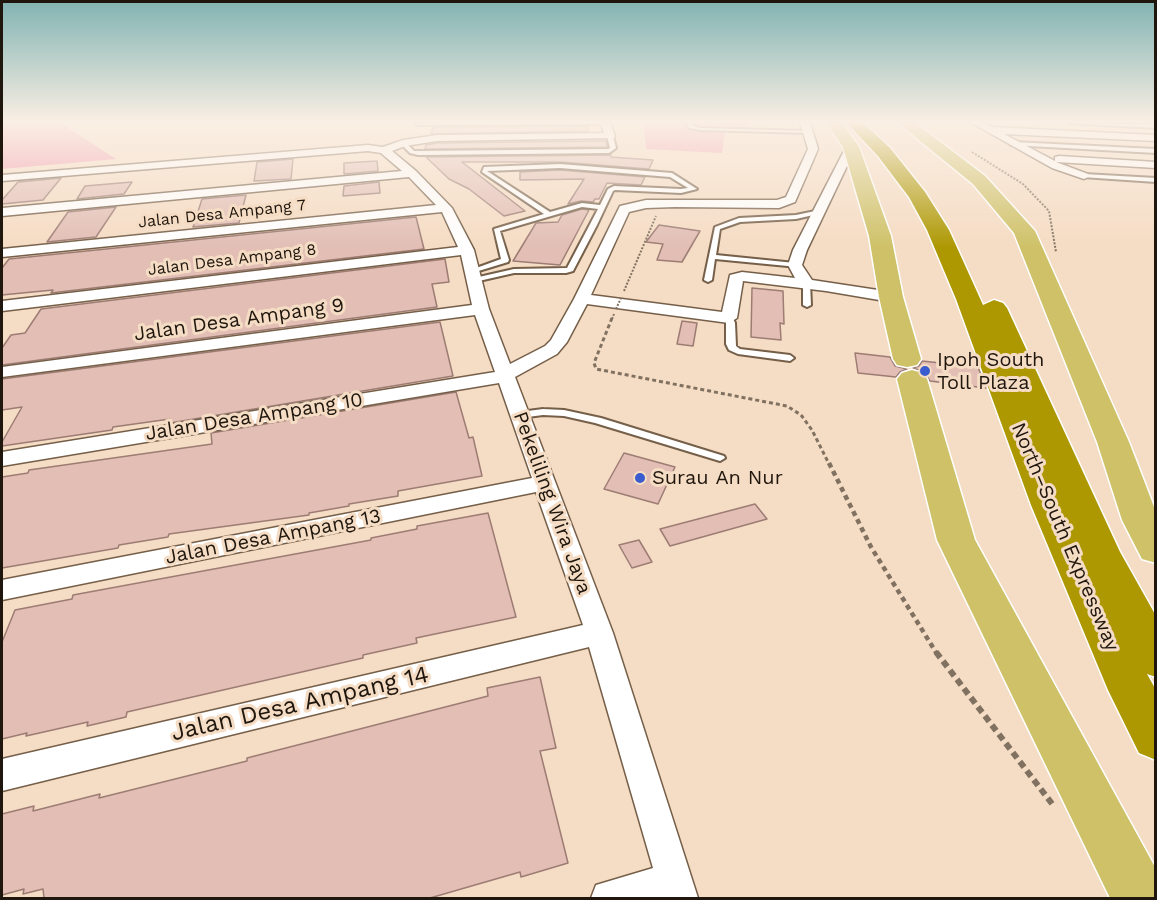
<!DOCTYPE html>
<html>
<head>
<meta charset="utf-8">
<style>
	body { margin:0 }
	#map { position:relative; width:1157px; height:900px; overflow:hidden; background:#f5dcc4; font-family:"Work Sans",sans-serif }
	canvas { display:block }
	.frame { position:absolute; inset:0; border:3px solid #1f160d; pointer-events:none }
</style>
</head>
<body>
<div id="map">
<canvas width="1157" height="900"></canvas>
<div class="frame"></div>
</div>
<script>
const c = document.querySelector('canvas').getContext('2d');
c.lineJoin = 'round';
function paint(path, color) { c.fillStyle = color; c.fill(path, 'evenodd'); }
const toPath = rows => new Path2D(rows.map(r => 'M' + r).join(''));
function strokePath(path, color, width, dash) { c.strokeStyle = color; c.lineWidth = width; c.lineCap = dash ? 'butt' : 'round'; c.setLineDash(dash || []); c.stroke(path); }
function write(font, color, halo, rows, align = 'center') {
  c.font = font + ' "Work Sans",sans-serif'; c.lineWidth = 6; c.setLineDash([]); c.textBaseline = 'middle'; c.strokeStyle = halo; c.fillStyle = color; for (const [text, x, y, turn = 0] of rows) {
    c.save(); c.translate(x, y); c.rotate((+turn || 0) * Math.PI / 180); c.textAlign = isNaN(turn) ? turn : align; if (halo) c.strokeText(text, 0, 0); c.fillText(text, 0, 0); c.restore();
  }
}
paint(toPath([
	[2,122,59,122,116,159,2,169],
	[643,122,747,122,748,127,726,125,722,153,646,149]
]), '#f297ae');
const building = toPath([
	[588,126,588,131,431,134,433,127,588,126],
	[590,141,606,141,607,147,425,149,426,145,437,143,590,141],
	[611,155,611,157,653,160,649,169,560,162,462,162,525,211,504,216,469,189,449,179,426,157,611,155],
	[293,159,291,179,254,181,257,162,293,159],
	[377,161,378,171,344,174,344,163,377,161],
	[560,170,645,177,641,185,607,183,599,199,595,199,593,202,581,201,568,204,584,179,520,180,520,172,560,170],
	[61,178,43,200,2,204,2,200,18,182,61,178],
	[132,182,124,194,77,199,85,186,132,182],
	[379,182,380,193,343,196,344,186,379,182],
	[246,195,239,223,193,227,202,199,246,195],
	[116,207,96,237,47,242,68,212,116,207],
	[582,209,589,210,560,265,513,261,536,223,558,222,562,215,582,209],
	[416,217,424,249,51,293,53,290,2,295,2,268,9,259,416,217],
	[659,225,700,231,682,262,657,260,663,244,646,242,659,225],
	[445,259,449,282,432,284,437,307,2,365,2,348,11,335,25,333,41,309,445,259],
	[752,288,783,291,784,324,780,323,781,340,751,337,752,288],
	[682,321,697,323,693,346,677,344,682,321],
	[440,322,453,376,170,423,170,419,113,427,112,430,2,446,2,442,22,407,2,410,2,379,440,322],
	[855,353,890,357,895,366,907,369,900,372,896,377,858,373,855,353],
	[922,361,978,367,986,388,930,381,924,372,913,368,919,366,922,361],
	[456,392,469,438,473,437,482,476,398,491,398,496,349,504,349,506,309,513,309,515,169,534,168,537,119,545,118,548,2,568,2,477,28,473,29,470,212,444,211,433,456,392],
	[624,453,675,467,658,504,604,489,624,453],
	[755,504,767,519,670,546,660,529,755,504],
	[488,513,516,617,416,638,417,643,363,655,363,658,127,712,126,717,87,726,88,722,26,736,27,733,2,739,2,642,15,610,72,599,73,595,371,540,371,538,417,529,417,526,488,513],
	[639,540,652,562,632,568,619,545,639,540],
	[540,677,556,748,540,751,568,863,521,877,520,872,430,898,44,898,43,889,23,894,24,889,2,895,2,814,34,806,33,811,100,794,99,798,247,761,247,758,488,696,487,688,540,677]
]);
paint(building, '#e2beb5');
strokePath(building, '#9d7c74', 1.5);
const service = toPath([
	[686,122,691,122,693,126,700,128,808,131,810,132,808,133,700,130,689,128,686,122],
	[1068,122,1156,125,1156,128,1070,123,1068,122],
	[415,123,607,122,607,123,605,124,417,125,415,123],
	[610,134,613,136,616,148,609,153,418,155,410,153,400,143,405,142,414,151,418,151,608,149,610,148,607,136,610,134],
	[1013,142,1156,149,1156,153,1011,145,1013,142],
	[560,164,672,173,697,189,681,193,615,190,613,191,597,225,573,271,566,273,514,273,470,283,470,279,514,269,567,268,598,209,582,207,500,231,509,260,508,262,472,273,468,271,501,259,494,229,544,214,482,172,484,167,560,164],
	[560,168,670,177,688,188,681,189,614,186,608,189,600,205,582,203,550,212,487,171,560,168],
	[1084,174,1156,178,1156,182,1082,177,1082,175,1084,174],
	[820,210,822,211,822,213,796,219,740,222,720,229,716,255,795,263,799,265,798,267,715,259,712,280,708,282,704,280,715,227,739,218,796,215,820,210],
	[803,281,810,283,811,305,807,307,803,305,803,281],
	[726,316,732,316,735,323,736,346,740,349,790,355,794,358,790,361,738,354,729,350,726,344,726,316],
	[543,409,564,410,601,418,724,456,725,458,720,461,595,423,564,416,543,415,520,418,515,415,520,412,543,409]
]);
const minor = toPath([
	[600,122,610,122,615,136,614,138,437,141,405,146,392,151,416,171,452,208,474,250,489,309,510,364,545,346,551,340,574,299,620,206,646,200,777,200,786,197,808,149,800,122,810,122,818,149,795,202,779,208,675,207,646,208,629,212,591,295,722,312,730,275,742,272,795,278,788,265,793,250,846,147,851,144,856,147,807,250,802,265,812,280,891,292,899,297,891,302,826,291,743,281,737,318,729,323,587,304,567,342,557,354,515,377,613,633,698,898,591,898,596,885,653,868,589,647,2,791,2,759,583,625,536,492,2,600,2,580,532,478,499,383,2,466,2,452,495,372,475,315,2,377,2,367,472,305,461,255,2,311,2,301,458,247,442,212,2,257,2,249,436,205,409,177,2,216,2,208,402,171,381,153,368,151,2,181,2,175,368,145,383,147,403,140,437,135,604,133,600,122],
	[970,122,983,122,992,127,1156,135,1156,141,1004,134,1055,161,1055,157,1059,156,1156,162,1156,168,1056,162,1088,174,1090,176,1084,179,1052,168,970,122]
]);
const primary = toPath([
	[826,122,841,122,859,147,891,236,903,297,921,359,917,365,907,367,897,365,893,359,879,297,869,236,843,147,826,122],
	[897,122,914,122,985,176,1035,231,1129,442,1156,512,1156,563,1142,559,1122,520,1097,442,1014,233,973,184,897,122],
	[912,370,922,373,927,379,975,540,1156,869,1156,898,1110,898,937,540,897,379,902,373,912,370]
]);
const motorway = toPath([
	[846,122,862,122,890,148,925,192,949,230,983,305,994,300,1003,303,1007,308,1120,552,1156,616,1156,677,1147,674,1156,690,1156,760,1139,753,1108,690,1031,505,956,299,927,230,909,197,878,156,846,122]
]);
strokePath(service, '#755f49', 4);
strokePath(minor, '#755f49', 3);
strokePath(primary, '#fff', 3);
strokePath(motorway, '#fff', 3);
strokePath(toPath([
	[972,152,1023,184,1049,211,1056,252],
	[624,291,656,216],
	[612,319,614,314]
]), '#817161', 2, [2, 1.5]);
strokePath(toPath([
	[612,318,594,363,596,369,787,406,801,415,812,430,829,464]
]), '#817161', 3, [4, 3]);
strokePath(toPath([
	[829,463,871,547,937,654]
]), '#817161', 4.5, [5, 4]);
strokePath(toPath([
	[936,652,1053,805]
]), '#817161', 6, [7, 4.5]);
paint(service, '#fff');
paint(minor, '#fff');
paint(primary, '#cec167');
paint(motorway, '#ad9802');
strokePath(toPath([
	[616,309,621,298]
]), '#817161', 2, [2, 1.5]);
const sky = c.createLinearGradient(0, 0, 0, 248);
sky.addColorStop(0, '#81b3b2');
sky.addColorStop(0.49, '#faefe4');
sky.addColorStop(1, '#faefe400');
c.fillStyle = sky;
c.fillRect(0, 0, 1157, 248);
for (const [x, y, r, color] of [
	[925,371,6,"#3b5cce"],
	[640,478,6,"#3b5cce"]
]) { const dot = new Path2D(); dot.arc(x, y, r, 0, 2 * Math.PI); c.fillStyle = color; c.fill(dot); strokePath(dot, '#f5dcc4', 2); }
write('16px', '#1f160d', '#f5dcc4', [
	["Jalan Desa Ampang 7",222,214,-6],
	["Jalan Desa Ampang 8",232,260,-7]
]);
write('20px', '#1f160d', '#f5dcc4', [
	["Jalan Desa Ampang 9",239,320,-8],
	["Jalan Desa Ampang 10",254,417,-9],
	["Pekeliling Wira Jaya",552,503,70],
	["Jalan Desa Ampang 13",273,537,-11],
	["North–South Expressway",1065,537,67]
]);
write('20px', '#1f160d', '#f5dcc4', [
	["Ipoh South",937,360],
	["Toll Plaza",937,383],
	["Surau An Nur",652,478]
], 'left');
write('24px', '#1f160d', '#f5dcc4', [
	["Jalan Desa Ampang 14",300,704,-13]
]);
</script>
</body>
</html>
